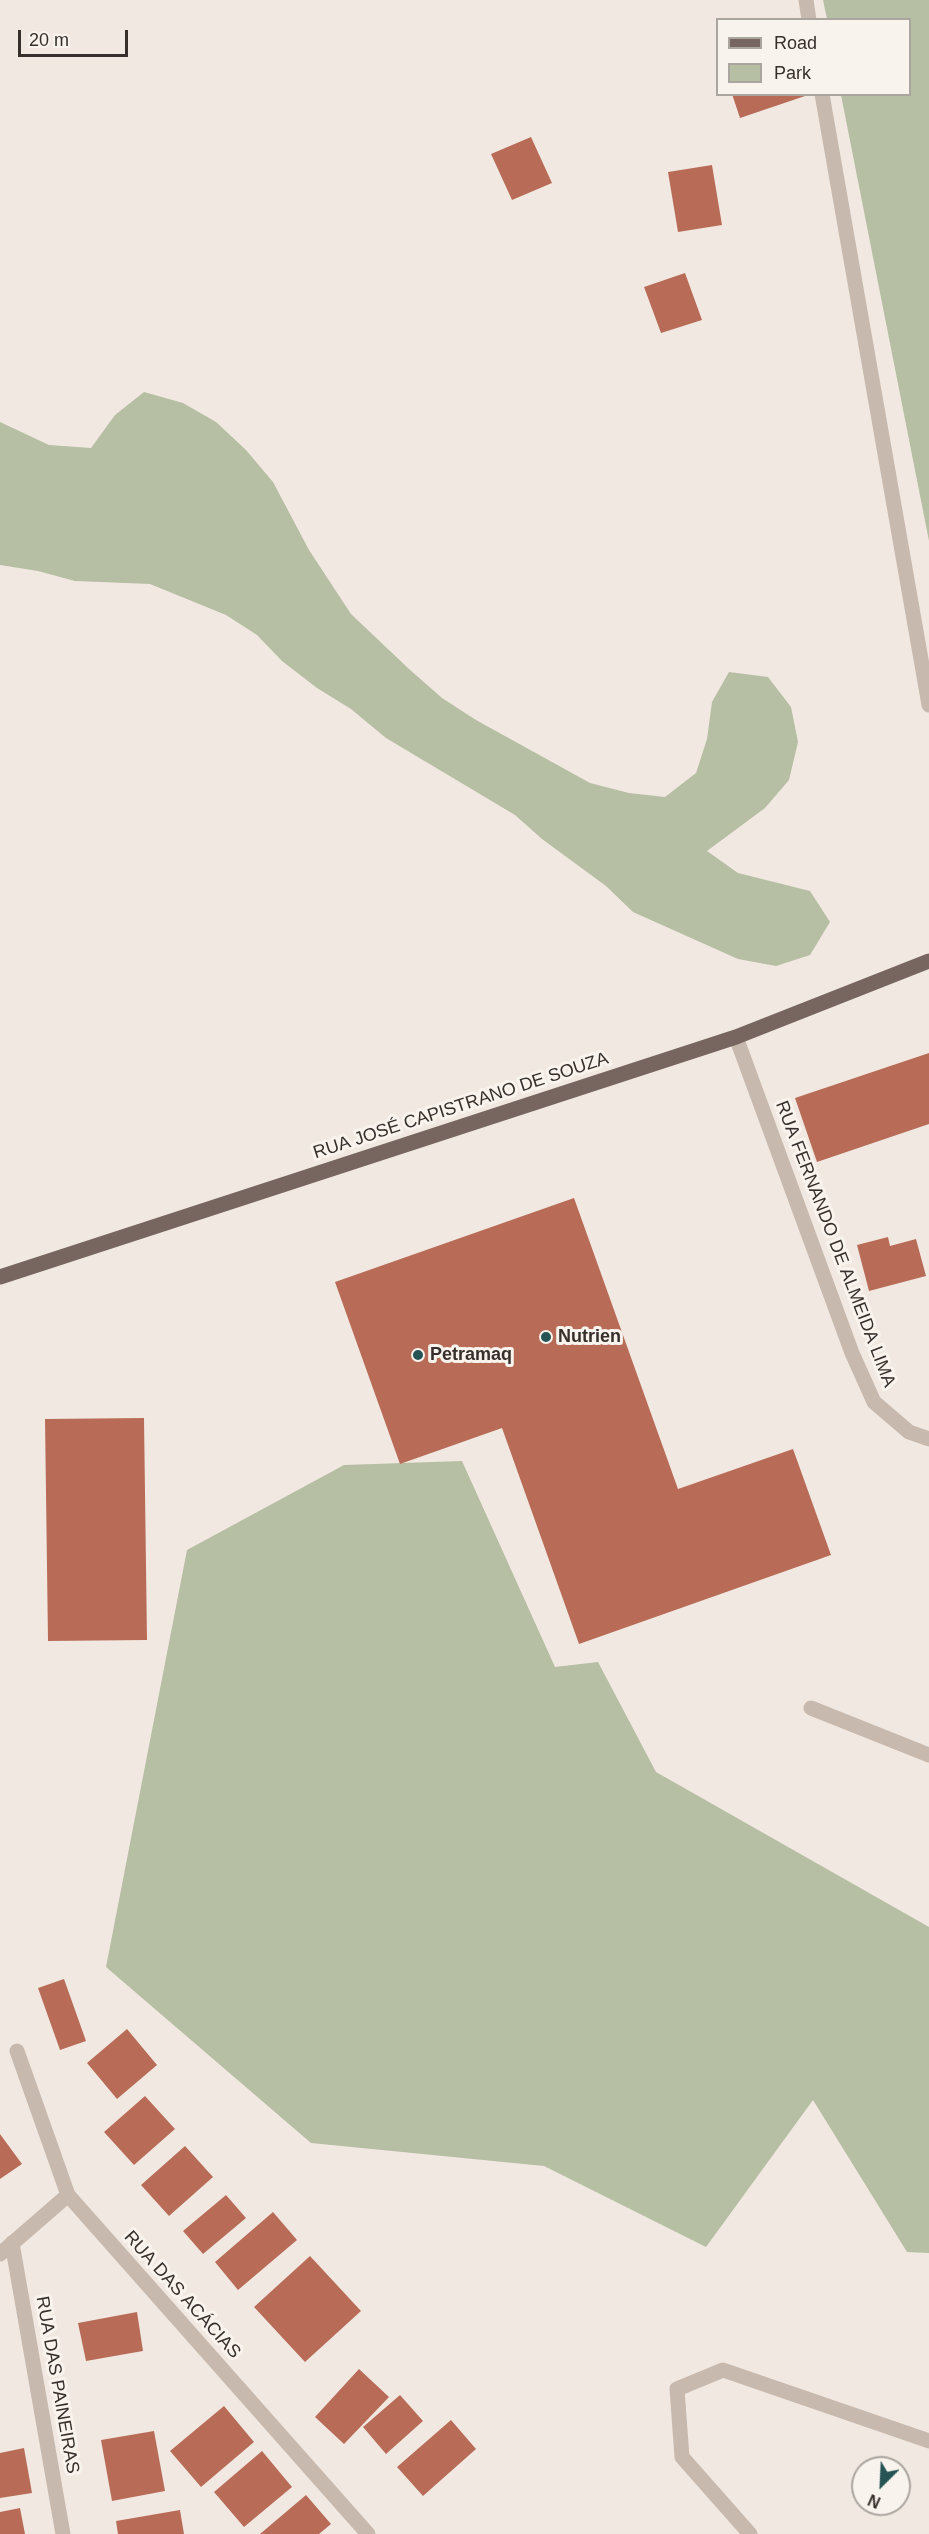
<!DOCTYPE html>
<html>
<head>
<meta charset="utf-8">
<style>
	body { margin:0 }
	#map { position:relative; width:929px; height:2534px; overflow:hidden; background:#f1e9e1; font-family:Arial,sans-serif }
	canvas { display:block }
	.legend { position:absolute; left:716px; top:18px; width:195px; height:78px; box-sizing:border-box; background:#f9f3ed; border:2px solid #aba5a0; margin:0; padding:8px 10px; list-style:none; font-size:18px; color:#372f2c }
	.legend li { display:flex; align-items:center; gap:12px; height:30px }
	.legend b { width:30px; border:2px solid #aba5a0 }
	.north { position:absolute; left:851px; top:2456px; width:60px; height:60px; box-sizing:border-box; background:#f9f3ed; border:2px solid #aba5a0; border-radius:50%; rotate:204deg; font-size:16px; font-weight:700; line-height:24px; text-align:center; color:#372f2c }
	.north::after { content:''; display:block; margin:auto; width:21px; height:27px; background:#265354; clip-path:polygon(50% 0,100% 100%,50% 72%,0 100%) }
	.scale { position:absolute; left:18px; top:30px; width:110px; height:27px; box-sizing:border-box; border:3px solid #372f2c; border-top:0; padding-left:8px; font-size:18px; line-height:21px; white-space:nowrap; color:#372f2c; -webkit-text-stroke:4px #f9f3ed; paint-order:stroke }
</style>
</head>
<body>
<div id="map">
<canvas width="929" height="2534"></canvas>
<ul class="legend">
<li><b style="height:8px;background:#77665f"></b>Road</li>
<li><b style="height:16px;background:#b6bea3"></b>Park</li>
</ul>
<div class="north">N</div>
<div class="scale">20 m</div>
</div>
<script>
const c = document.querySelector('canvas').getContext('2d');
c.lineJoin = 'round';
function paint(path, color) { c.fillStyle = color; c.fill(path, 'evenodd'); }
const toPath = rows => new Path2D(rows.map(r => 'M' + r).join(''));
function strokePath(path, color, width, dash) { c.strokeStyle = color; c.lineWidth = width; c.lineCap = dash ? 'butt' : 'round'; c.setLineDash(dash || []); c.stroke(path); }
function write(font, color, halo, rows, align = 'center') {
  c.font = font + ' Arial,sans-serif'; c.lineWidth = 6; c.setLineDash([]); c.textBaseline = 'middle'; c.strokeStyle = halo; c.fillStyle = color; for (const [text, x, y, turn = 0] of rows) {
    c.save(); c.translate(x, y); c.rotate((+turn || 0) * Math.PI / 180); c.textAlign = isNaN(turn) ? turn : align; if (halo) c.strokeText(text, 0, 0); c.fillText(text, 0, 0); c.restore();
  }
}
paint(toPath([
	[823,0,929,0,929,541,841,95,910,94,910,20,827,19],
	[144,392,183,403,216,422,246,450,273,482,309,550,351,614,409,669,442,698,476,720,590,783,629,793,665,797,696,773,707,739,712,702,729,672,768,677,791,707,798,742,789,780,765,808,707,851,738,873,810,891,830,922,810,955,776,966,738,959,633,912,606,886,542,839,515,815,386,738,351,709,317,688,282,661,257,635,226,615,150,584,75,581,38,571,0,565,0,422,49,445,91,448,115,415],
	[462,1461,555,1667,598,1662,656,1772,929,1927,929,2253,907,2252,813,2100,706,2247,544,2166,311,2143,106,1967,187,1550,344,1465]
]), '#b6bea3');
paint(toPath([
	[732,94,808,94,808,95,740,118],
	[531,137,552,183,512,200,491,154],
	[712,165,722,225,678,232,668,172],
	[685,273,702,320,661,333,644,287],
	[929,1053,929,1124,817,1162,795,1098],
	[574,1198,678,1489,793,1449,831,1555,579,1644,502,1428,400,1464,335,1282],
	[888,1237,890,1246,916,1239,926,1276,869,1291,857,1245],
	[144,1418,147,1640,48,1641,45,1419],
	[64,1979,86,2041,60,2050,38,1988],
	[127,2029,157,2065,117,2099,87,2063],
	[145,2096,175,2129,134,2165,104,2132],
	[0,2134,22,2164,0,2179],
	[185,2146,213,2177,169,2216,141,2185],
	[226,2195,246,2218,203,2254,183,2231],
	[273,2212,297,2240,238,2290,215,2262],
	[310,2256,361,2311,305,2362,254,2307],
	[137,2312,143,2351,86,2361,78,2323],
	[359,2369,389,2397,344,2444,315,2417],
	[400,2395,423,2421,386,2454,363,2427],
	[224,2406,254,2442,201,2487,170,2451],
	[451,2420,476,2449,423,2496,397,2467],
	[154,2431,165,2491,112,2501,101,2440],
	[24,2448,32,2493,0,2498,0,2453],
	[262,2451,292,2487,244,2527,214,2492],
	[306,2495,331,2524,319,2534,260,2534],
	[20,2508,25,2534,0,2534,0,2512],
	[180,2510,184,2534,118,2534,116,2521]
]), '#b86c58');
strokePath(toPath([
	[806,0,809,20],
	[822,94,929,705],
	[736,1037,852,1353,874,1402,909,1432,929,1439],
	[811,1708,929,1755],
	[17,2051,68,2195,368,2534],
	[12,2243,63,2534],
	[0,2254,68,2195],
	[750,2534,682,2457,677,2389,723,2370,929,2441]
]), '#c8b9ae', 15);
strokePath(toPath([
	[0,1277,736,1037,929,961]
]), '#77665f', 15);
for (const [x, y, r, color] of [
	[546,1337,6,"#265354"],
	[418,1355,6,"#265354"]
]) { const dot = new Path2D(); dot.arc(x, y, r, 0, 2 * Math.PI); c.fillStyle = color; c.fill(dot); strokePath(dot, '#f9f3ed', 2); }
write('18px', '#372f2c', '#f9f3ed', [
	["RUA JOSÉ CAPISTRANO DE SOUZA",461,1106,-18],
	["RUA FERNANDO DE ALMEIDA LIMA",835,1244,69],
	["RUA DAS ACÁCIAS",182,2295,48],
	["RUA DAS PAINEIRAS",57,2385,80]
]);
write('bold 18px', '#372f2c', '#f9f3ed', [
	["Nutrien",558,1337],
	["Petramaq",430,1355]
], 'left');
</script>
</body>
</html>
